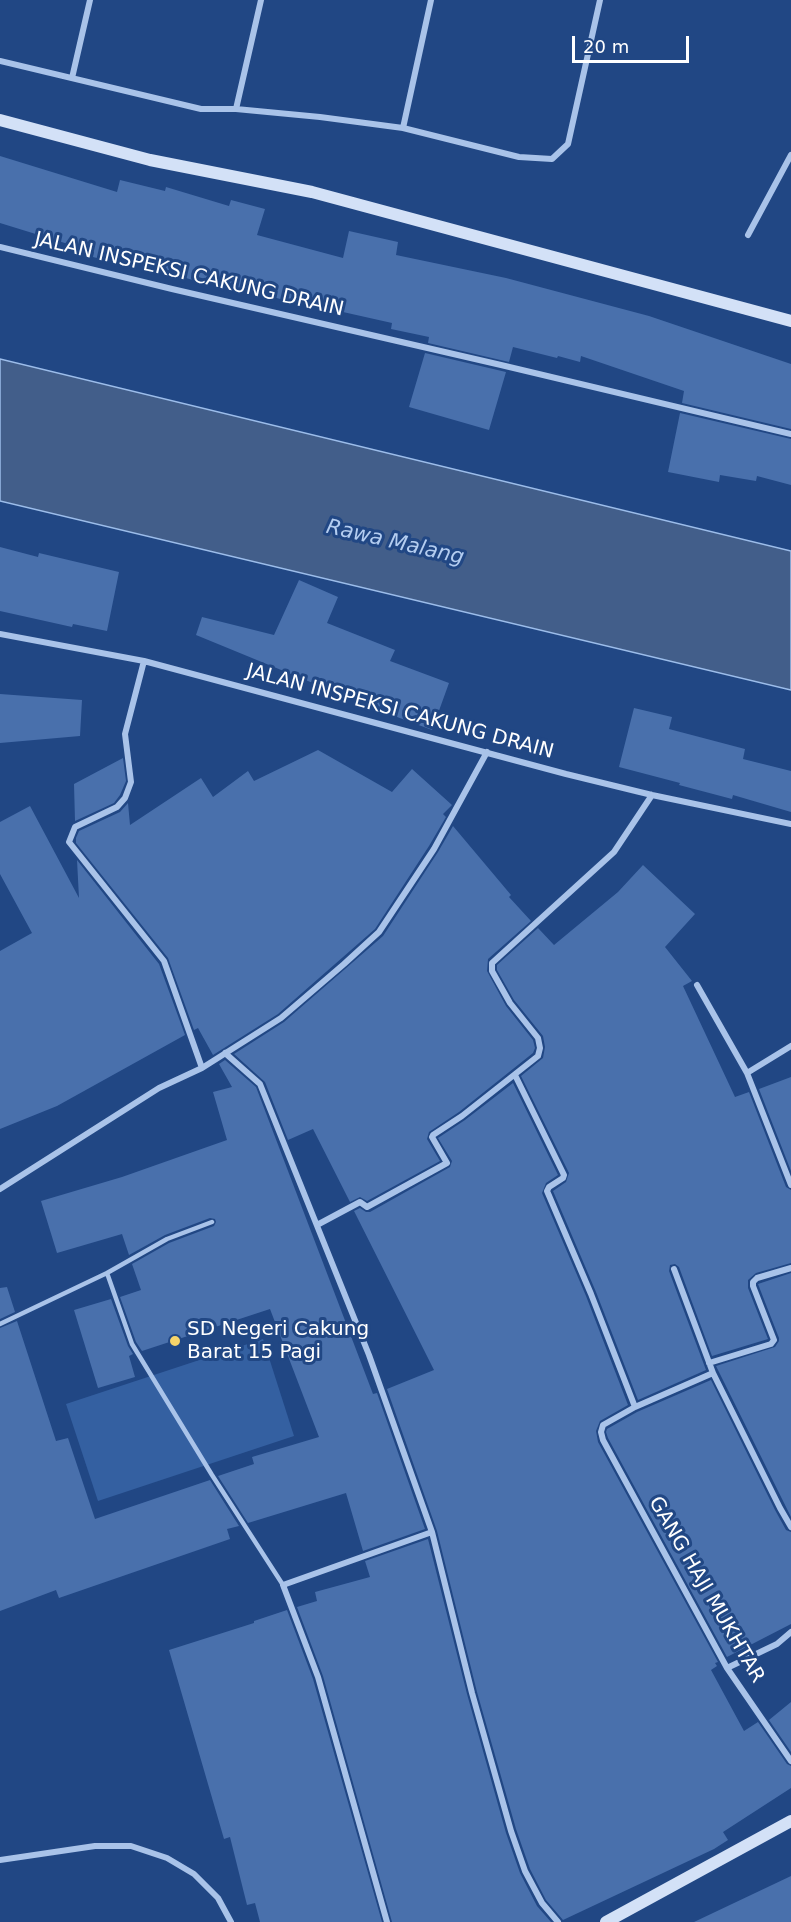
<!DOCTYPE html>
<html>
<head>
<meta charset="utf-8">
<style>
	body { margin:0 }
	#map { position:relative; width:791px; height:1922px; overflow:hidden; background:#214784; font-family:"DejaVu Sans",sans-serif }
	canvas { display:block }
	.scale { position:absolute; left:572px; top:36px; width:117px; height:27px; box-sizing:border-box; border:3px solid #fff; border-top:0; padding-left:8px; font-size:18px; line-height:21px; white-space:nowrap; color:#fff; -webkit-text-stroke:4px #214784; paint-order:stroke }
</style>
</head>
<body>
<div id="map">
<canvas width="791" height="1922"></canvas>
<div class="scale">20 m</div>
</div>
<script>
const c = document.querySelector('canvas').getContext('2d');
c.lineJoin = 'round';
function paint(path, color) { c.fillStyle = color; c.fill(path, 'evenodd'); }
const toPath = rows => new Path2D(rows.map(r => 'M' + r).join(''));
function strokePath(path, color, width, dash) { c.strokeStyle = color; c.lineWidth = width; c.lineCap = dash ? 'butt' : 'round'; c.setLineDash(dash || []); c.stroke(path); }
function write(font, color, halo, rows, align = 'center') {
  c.font = font + ' "DejaVu Sans",sans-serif'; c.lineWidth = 6; c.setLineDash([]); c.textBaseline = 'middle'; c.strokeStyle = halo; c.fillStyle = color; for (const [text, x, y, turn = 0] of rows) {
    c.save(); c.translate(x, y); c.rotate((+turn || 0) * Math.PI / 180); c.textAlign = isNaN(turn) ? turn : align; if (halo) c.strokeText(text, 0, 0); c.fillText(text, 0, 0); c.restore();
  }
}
paint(toPath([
	[263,1339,294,1436,98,1501,66,1404]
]), '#3460a1');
const water = toPath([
	[0,359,791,551,791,690,0,501,0,359]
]);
paint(water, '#425e8a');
strokePath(water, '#9cbdea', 1.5);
paint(toPath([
	[0,156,117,192,120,180,165,191,166,187,229,206,231,200,265,209,257,235,343,258,349,231,398,242,396,255,506,278,649,316,791,364,791,429,682,403,684,391,581,356,580,362,558,356,557,358,513,347,509,362,428,343,429,337,391,329,392,323,285,299,284,300,198,277,196,281,136,263,135,268,93,257,94,252,0,223],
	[425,353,506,372,489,430,409,407],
	[680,413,791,439,791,485,757,476,756,481,720,475,719,482,668,472],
	[0,547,38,557,39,553,119,572,107,631,73,624,72,627,0,611],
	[299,580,338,597,327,623,395,650,390,661,449,683,432,730,381,711,196,635,202,617,274,635],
	[0,694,82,700,80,736,0,743],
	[634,708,672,717,669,729,745,749,743,759,791,771,791,812,733,795,732,799,679,785,680,783,619,767],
	[318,750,392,792,412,769,452,805,443,814,446,817,429,846,375,929,278,1014,213,1055,198,1028,194,1030,168,958,76,843,76,838,79,831,120,812,128,803,130,825,201,778,213,797,248,771,254,781],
	[123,758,126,781,120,795,114,803,75,821,74,784],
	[30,806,79,898,77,860,159,964,185,1035,57,1106,0,1129,0,951,32,933,0,874,0,822],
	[453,826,511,895,509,897,531,921,488,959,487,971,506,1006,533,1040,535,1048,533,1053,459,1112,429,1132,427,1139,440,1161,367,1201,360,1197,350,1202,313,1129,288,1140,265,1082,234,1054,284,1022,383,936,438,852],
	[643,865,695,914,665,947,692,981,683,986,735,1097,749,1092,786,1187,791,1190,791,1263,756,1273,748,1280,748,1288,768,1339,712,1356,679,1267,675,1264,670,1265,669,1271,706,1370,638,1400,596,1292,553,1191,566,1182,569,1173,521,1076,543,1058,545,1047,543,1036,514,1000,497,970,497,965,538,928,554,945,618,892],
	[225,1060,256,1087,373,1394,377,1393,425,1529,363,1551,346,1493,248,1523,218,1476,254,1464,252,1457,319,1437,270,1309,142,1351,136,1342,120,1297,141,1290,132,1264,169,1243,214,1226,216,1222,215,1219,210,1218,165,1235,129,1255,122,1234,57,1253,41,1201,122,1177,227,1140,213,1092,232,1087,219,1064],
	[791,1077,791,1171,759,1089],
	[513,1083,558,1175,546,1183,542,1193,586,1296,628,1405,600,1421,596,1431,598,1442,718,1662,715,1663,717,1666,711,1670,744,1731,758,1722,787,1764,791,1766,791,1788,723,1832,728,1840,714,1849,563,1920,546,1900,530,1869,516,1829,477,1692,437,1531,387,1389,434,1370,354,1211,360,1208,366,1212,370,1212,450,1167,452,1161,438,1138,465,1120],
	[791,1273,791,1517,716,1366,775,1347,779,1341,779,1338,758,1284],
	[7,1287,15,1312,0,1319,0,1288],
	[111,1299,128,1346,133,1354,129,1356,135,1377,98,1388,74,1310],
	[17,1321,56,1441,68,1438,95,1519,210,1480,239,1526,227,1529,230,1539,59,1598,56,1590,0,1611,0,1328],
	[711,1380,775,1510,786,1530,791,1532,791,1624,727,1657,608,1438,606,1432,607,1429,637,1412],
	[428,1539,467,1694,506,1833,520,1873,537,1906,551,1922,392,1922,323,1676,297,1607,317,1601,315,1592,370,1577,365,1561],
	[287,1610,313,1679,382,1922,260,1922,255,1903,247,1905,230,1837,224,1839,169,1650,254,1623,254,1621],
	[791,1702,791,1752,769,1720],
	[791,1876,791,1922,694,1922]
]), '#4970ac');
strokePath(toPath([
	[212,1222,167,1239,107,1273,132,1344,212,1475,283,1585],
	[0,1324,107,1273]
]), '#a9c3e9', 4.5);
strokePath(toPath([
	[0,61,201,109,236,109,320,117,403,128,519,157,552,159,568,144,600,0],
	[72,78,90,0],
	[236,109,261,0],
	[403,128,431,0],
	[748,235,791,155],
	[0,247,172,289,501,365,791,434],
	[0,634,144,661,566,774,652,795,791,824],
	[144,661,125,734,131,782,125,798,117,807,75,827,69,842,164,961,202,1068],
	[697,985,747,1073,791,1185],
	[225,1053,260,1084,369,1355,432,1532,472,1693,511,1831,525,1871,542,1903,558,1922],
	[747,1073,791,1046],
	[515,1075,564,1175,563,1178,549,1187,547,1191,591,1294,635,1407],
	[0,1189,159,1088,202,1068,281,1018,344,964,379,932,434,849,487,752],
	[317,1225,360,1202,367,1207,447,1163,432,1137,433,1135,462,1116,538,1056,540,1048,538,1038,510,1003,492,971,492,963,614,852,652,795],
	[674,1269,713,1373,780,1508,791,1527],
	[709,1363,771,1344,774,1340,753,1286,753,1282,757,1278,791,1268],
	[713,1373,635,1407,603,1425,601,1432,603,1440,727,1668,791,1761],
	[727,1668,777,1644,791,1632],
	[0,1860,95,1846,131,1846,167,1858,194,1874,218,1898,231,1922],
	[387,1922,318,1677,283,1585,432,1532]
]), '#a9c3e9', 6);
strokePath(toPath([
	[0,120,150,160,312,192,791,321],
	[606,1922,791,1821]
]), '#d3e1f7', 12);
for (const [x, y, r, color] of [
	[175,1341,6,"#f6d46a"]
]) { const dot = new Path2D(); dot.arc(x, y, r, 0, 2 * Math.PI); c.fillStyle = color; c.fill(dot); strokePath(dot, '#214784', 2); }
write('20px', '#fff', '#214784', [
	["JALAN INSPEKSI CAKUNG DRAIN",189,275,13],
	["JALAN INSPEKSI CAKUNG DRAIN",400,712,15],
	["GANG HAJI MUKHTAR",706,1590,60]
]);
write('20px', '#fff', '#214784', [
	["SD Negeri Cakung",187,1330],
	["Barat 15 Pagi",187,1353]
], 'left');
write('italic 21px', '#b4cdf0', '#214784', [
	["Rawa Malang",395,543,13]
]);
</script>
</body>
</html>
